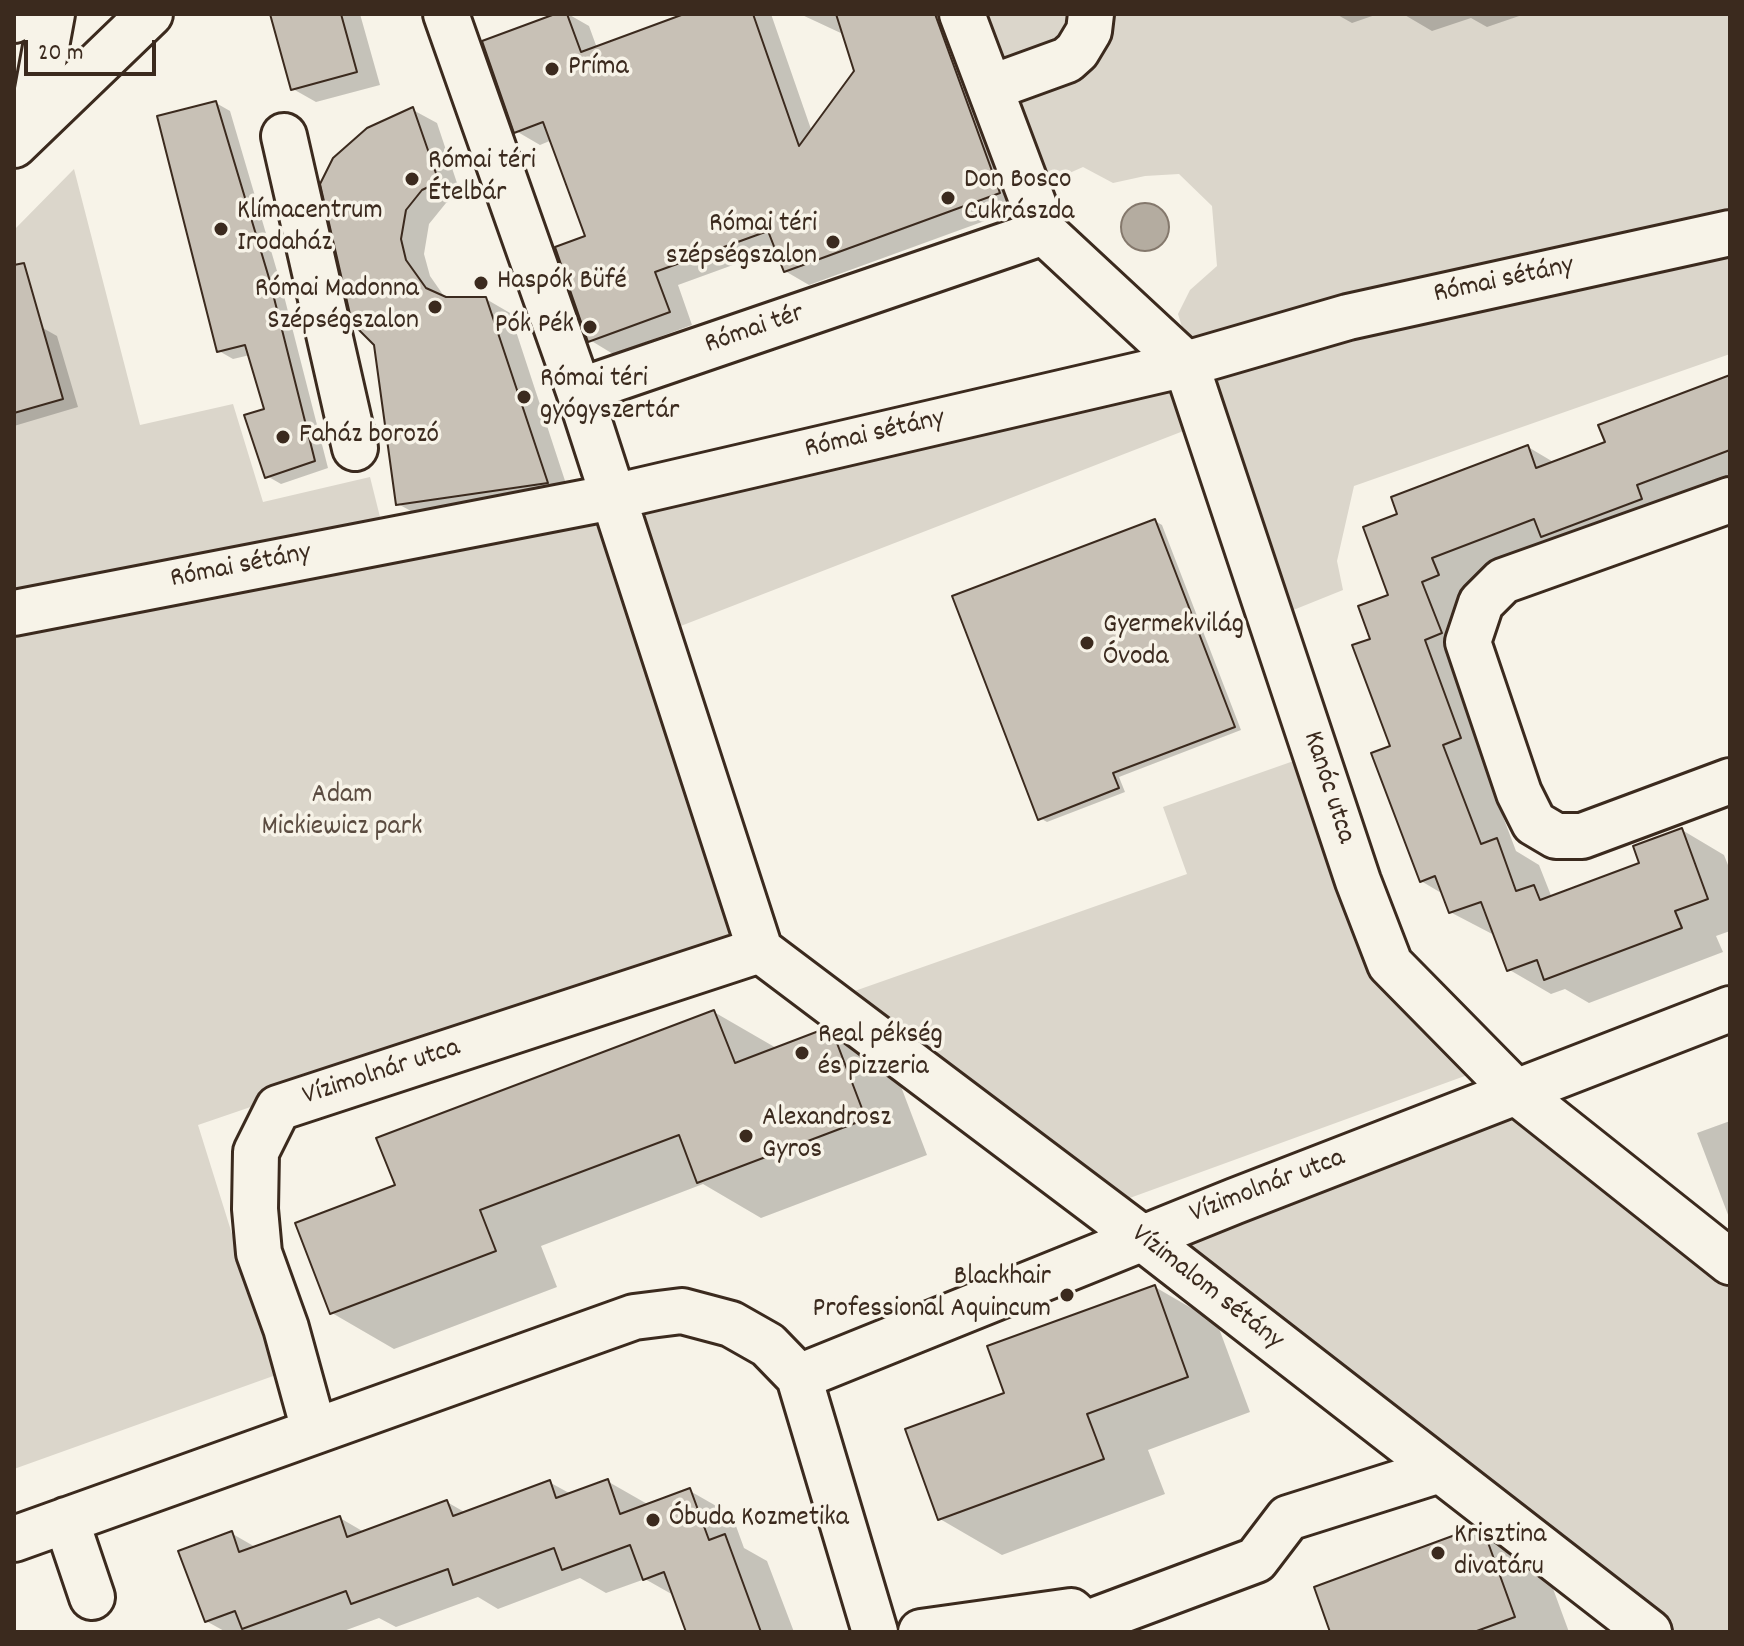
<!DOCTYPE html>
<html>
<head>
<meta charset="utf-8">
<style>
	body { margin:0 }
	#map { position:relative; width:1744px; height:1646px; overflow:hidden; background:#f7f3e8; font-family:Dekko,sans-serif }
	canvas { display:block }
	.frame { position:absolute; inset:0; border:16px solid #3b2a1e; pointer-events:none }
	.scale { position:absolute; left:24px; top:40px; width:132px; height:36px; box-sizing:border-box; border:4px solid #3b2a1e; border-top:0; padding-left:10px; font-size:24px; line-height:28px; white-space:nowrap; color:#3b2a1e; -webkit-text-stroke:6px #f7f3e8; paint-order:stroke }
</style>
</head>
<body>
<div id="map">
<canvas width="1744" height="1646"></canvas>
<div class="frame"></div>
<div class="scale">20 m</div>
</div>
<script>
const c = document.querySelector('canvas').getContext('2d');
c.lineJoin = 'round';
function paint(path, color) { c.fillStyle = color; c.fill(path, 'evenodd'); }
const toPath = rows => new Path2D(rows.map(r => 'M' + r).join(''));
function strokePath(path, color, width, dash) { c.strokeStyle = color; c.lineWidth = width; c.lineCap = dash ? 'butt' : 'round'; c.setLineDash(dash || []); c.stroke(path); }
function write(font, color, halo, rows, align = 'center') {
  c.font = font + ' Dekko,sans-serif'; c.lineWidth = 7; c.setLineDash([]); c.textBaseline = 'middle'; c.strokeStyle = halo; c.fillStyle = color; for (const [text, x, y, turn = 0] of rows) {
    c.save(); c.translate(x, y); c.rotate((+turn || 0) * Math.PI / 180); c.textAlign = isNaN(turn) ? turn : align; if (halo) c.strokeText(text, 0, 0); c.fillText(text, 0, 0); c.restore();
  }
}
paint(toPath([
	[962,14,1730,14,1730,354,1354,486,1337,561,1343,590,1271,619,1178,314,1190,290,1217,266,1212,206,1179,174,1145,176,1113,183,1083,167,1029,191],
	[74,169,140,425,233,404,263,502,370,477,381,521,1166,377,1186,430,673,629,773,937,849,993,1187,874,1163,807,1305,757,1473,1073,1116,1203,739,940,198,1125,276,1375,14,1469,14,230],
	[1515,1091,1730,1260,1730,1632,1655,1632,1142,1238]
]), '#dbd6cb');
const water = toPath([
	'1121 227a24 24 0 1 1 48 0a24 24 0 1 1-48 0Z'
]);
paint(water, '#b4aca0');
strokePath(water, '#84786c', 2);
paint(toPath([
	[272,14,360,14,380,85,316,102,293,89],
	[561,14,568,14,589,26,597,48,689,14,771,14,812,132,856,71,845,35,800,14,952,14,1023,207,809,285,785,271,777,249,678,285,692,325,613,354,590,340,587,237,552,140,540,145,516,131],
	[1336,14,1378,14,1352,23],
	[1403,14,1525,14,1487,27,1471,18,1432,31],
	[216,103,230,111,282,288,328,468,281,484,267,476,266,410,250,355,233,359,219,351],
	[413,110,437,123,461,195,446,203,429,224,424,254,430,276,446,299,486,299,510,313,570,496,422,517,398,504,376,344],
	[41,327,57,336,78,407,14,426,14,335],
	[1730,378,1730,490,1474,582,1503,762,1485,769,1516,851,1539,865,1552,898,1642,864,1682,830,1724,855,1730,870,1730,931,1716,936,1723,952,1589,1003,1565,989,1551,994,1508,969,1496,936,1450,912,1443,894,1421,881,1373,640,1391,596,1400,515,1528,447,1555,463,1607,444],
	[1155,521,1162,525,1241,730,1119,777,1125,792,1047,822,1040,818],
	[714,1012,778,1049,823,1031,886,1068,897,1076,927,1155,761,1218,703,1184,541,1246,557,1287,394,1349,332,1313,397,1186],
	[1730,1121,1730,1220,1697,1133],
	[1155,1287,1217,1323,1250,1412,1148,1450,1165,1494,1002,1555,940,1519,1007,1394],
	[607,1481,649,1505,690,1491,732,1515,744,1548,767,1561,794,1632,688,1632,675,1596,645,1579,606,1593,580,1578,498,1609,478,1597,396,1627,379,1618,341,1632,226,1632,206,1621,231,1533,257,1548,340,1518,364,1532,447,1502,466,1513,549,1482,571,1494],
	[1474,1530,1548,1575,1569,1632,1332,1632]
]), '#0003');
const building = toPath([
	[270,14,341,14,357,72,291,90,270,14],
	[555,14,567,14,581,52,684,14,753,14,799,146,854,71,836,14,935,14,1000,193,784,272,768,231,655,272,670,312,588,342,555,247,585,236,543,122,514,133,482,41,555,14],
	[216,101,269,278,315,461,265,478,244,415,264,409,245,345,217,352,157,116,216,101],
	[413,107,439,182,422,190,406,210,401,239,406,260,426,288,446,297,486,297,548,483,396,505,374,345,352,323,320,184,333,158,367,128,413,107],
	[24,263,63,399,14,413,14,265,24,263],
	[1730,375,1730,450,1637,485,1642,499,1541,537,1534,519,1432,558,1439,575,1422,582,1442,633,1425,640,1461,738,1443,745,1481,844,1497,838,1516,891,1534,885,1540,900,1639,863,1633,846,1682,828,1708,899,1675,911,1682,928,1544,980,1537,960,1507,971,1481,902,1449,913,1435,876,1420,882,1371,753,1390,746,1352,645,1370,639,1358,606,1388,595,1363,527,1397,514,1391,497,1528,445,1536,468,1605,442,1598,425,1730,375],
	[1155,519,1235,727,1113,773,1119,788,1038,820,952,596,1155,519],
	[714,1010,735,1063,824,1029,835,1038,866,1119,697,1183,679,1135,480,1210,496,1251,330,1314,295,1223,395,1185,376,1138,714,1010],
	[1155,1285,1188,1377,1087,1414,1104,1459,938,1520,905,1429,1004,1393,987,1346,1155,1285],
	[608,1479,620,1514,690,1488,709,1540,725,1534,761,1632,686,1632,664,1572,643,1580,630,1545,562,1570,554,1548,453,1585,448,1569,351,1604,346,1591,242,1629,235,1611,205,1622,178,1551,232,1531,239,1552,340,1516,347,1537,447,1500,453,1516,550,1480,556,1498,608,1479],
	[1474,1528,1486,1537,1515,1617,1474,1632,1330,1632,1314,1587,1474,1528]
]);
paint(building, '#c8c1b6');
strokePath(building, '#3b2a1e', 2);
const minor = toPath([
	[446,14,579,391,1044,232,962,14],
	[990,88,1067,60,1077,51,1089,31,1091,14],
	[31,128,52,14],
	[284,136,355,448],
	[1044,232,1186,364,1358,881,1390,964,1515,1091,1730,1262],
	[579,391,760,950],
	[1730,500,1503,581,1481,603,1468,642,1519,793,1534,823,1556,836,1582,836,1730,781],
	[14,613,613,497,1186,364,1348,317,1730,233],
	[760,950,1142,1238,1649,1632],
	[799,1377,1235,1201,1730,1009],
	[314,1430,286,1328,259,1253,255,1209,256,1152,278,1108,760,950],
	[66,1520,92,1597],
	[14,1539,634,1317,682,1311,731,1324,768,1345,799,1377,875,1632],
	[1085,1624,1256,1560,1288,1518,1440,1470],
	[921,1632,1071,1611,1093,1632]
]);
const major = toPath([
	[14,20,21,14],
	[14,145,150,14]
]);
strokePath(minor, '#3b2a1e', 50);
strokePath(major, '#3b2a1e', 50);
strokePath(minor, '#f7f3e8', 44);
strokePath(major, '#f7f3e8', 44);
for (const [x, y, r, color] of [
	[552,69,8,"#3b2a1e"],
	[412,179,8,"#3b2a1e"],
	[948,198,8,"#3b2a1e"],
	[221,229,8,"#3b2a1e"],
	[833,242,8,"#3b2a1e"],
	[481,283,8,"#3b2a1e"],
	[435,307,8,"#3b2a1e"],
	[590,327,8,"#3b2a1e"],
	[524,397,8,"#3b2a1e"],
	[283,437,8,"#3b2a1e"],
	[1087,643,8,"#3b2a1e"],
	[802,1053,8,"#3b2a1e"],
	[746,1136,8,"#3b2a1e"],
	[1067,1295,8,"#3b2a1e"],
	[653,1520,8,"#3b2a1e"],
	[1438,1553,8,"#3b2a1e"]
]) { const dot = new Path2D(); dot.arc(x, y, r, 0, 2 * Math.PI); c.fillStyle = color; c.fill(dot); strokePath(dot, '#f7f3e8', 3); }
write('28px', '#3b2a1e', '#f7f3e8', [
	["Príma",568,69],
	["Római téri",428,163],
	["Ételbár",428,195],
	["Don Bosco",964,182],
	["Cukrászda",964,214],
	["Klímacentrum",237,213],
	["Irodaház",237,245],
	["Római téri",817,226,"right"],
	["szépségszalon",817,258,"right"],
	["Haspók Büfé",497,283],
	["Római Madonna",419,291,"right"],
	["Szépségszalon",419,323,"right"],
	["Pók Pék",574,327,"right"],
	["Római téri",540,381],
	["gyógyszertár",540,413],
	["Faház borozó",299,437],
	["Gyermekvilág",1103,627],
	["Óvoda",1103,659],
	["Real pékség",818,1037],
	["és pizzeria",818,1069],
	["Alexandrosz",762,1120],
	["Gyros",762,1152],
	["Blackhair",1051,1279,"right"],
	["Professional Aquincum",1051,1311,"right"],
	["Óbuda Kozmetika",669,1520],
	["Krisztina",1454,1537],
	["divatáru",1454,1569]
], 'left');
write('28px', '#3b2a1e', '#f7f3e8', [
	["Római sétány",1504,282,-12],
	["Római tér",755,331,-19],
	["Római sétány",875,436,-13],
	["Római sétány",241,568,-11],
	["Kanóc utca",1327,788,72],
	["Vízimolnár utca",382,1074,-18],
	["Vízimolnár utca",1268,1188,-21],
	["Vízimalom sétány",1206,1289,38]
]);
write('28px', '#5b4c41', '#f7f3e8', [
	["Adam",342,797],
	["Mickiewicz park",342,829]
]);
</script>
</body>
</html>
